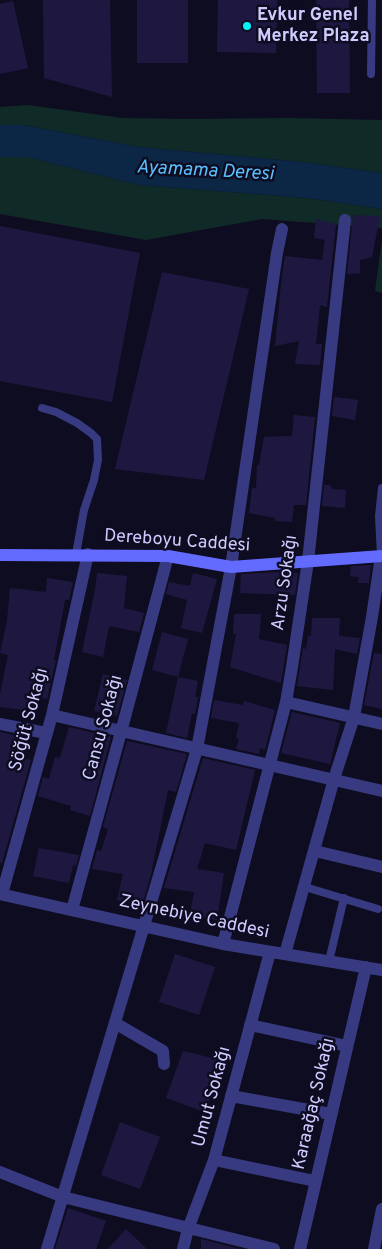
<!DOCTYPE html>
<html>
<head>
<meta charset="utf-8">
<style>
	body { margin:0 }
	canvas { display:block; background:#0e0c20 }
</style>
</head>
<body>
<canvas width="382" height="1249"></canvas>
<script>
const c = document.querySelector('canvas').getContext('2d');
c.lineJoin = 'round';
function paint(path, color) { c.fillStyle = color; c.fill(path, 'evenodd'); }
const toPath = rows => new Path2D(rows.map(r => 'M' + r).join(''));
function strokePath(path, color, width, dash) { c.strokeStyle = color; c.lineWidth = width; c.lineCap = dash ? 'butt' : 'round'; c.setLineDash(dash || []); c.stroke(path); }
function write(font, color, halo, rows, align = 'center') {
  c.font = font + ' Overpass,sans-serif'; c.lineWidth = 5; c.setLineDash([]); c.textBaseline = 'middle'; c.strokeStyle = halo; c.fillStyle = color; for (const [text, x, y, turn = 0] of rows) {
    c.save(); c.translate(x, y); c.rotate((+turn || 0) * Math.PI / 180); c.textAlign = isNaN(turn) ? turn : align; if (halo) c.strokeText(text, 0, 0); c.fillText(text, 0, 0); c.restore();
  }
}
paint(toPath([
	[28,105,122,118,187,119,289,118,382,120,382,173,303,162,138,147,23,125,0,125,0,107],
	[0,157,27,157,139,185,307,198,382,209,382,228,262,219,146,240,0,214],
	[382,240,382,293,375,291]
]), '#102a27');
paint(toPath([
	[0,125,23,125,138,147,303,162,382,173,382,209,307,198,139,185,27,157,0,157]
]), '#0c2645');
paint(toPath([
	[43,0,110,0,112,97,44,78],
	[137,0,188,0,188,63,137,63],
	[218,0,277,0,276,53,217,52],
	[316,0,349,0,350,93,317,93],
	[13,1,28,68,0,74,0,4],
	[353,215,380,216,372,257,360,260,360,273,347,274],
	[316,219,336,224,327,307,320,305,316,344,322,344,320,365,295,364,299,341,275,346,281,284,285,256,322,260,325,240,314,238],
	[0,226,140,253,112,402,0,381],
	[162,272,249,289,204,480,115,469],
	[334,397,358,400,355,420,332,416],
	[294,415,315,417,306,505,294,505,292,522,275,521,275,518,249,513,252,488,256,488,257,465,259,465,264,437,292,436],
	[324,485,330,485,332,489,346,490,345,508,322,506],
	[371,565,369,583,358,583,359,577,350,576,351,566],
	[279,572,298,573,295,595,240,593,241,574],
	[97,573,127,576,124,608,144,613,139,632,109,626,103,657,82,652,95,590],
	[193,573,217,579,202,633,181,628,187,600,166,594,169,582,190,586],
	[47,578,73,582,69,600,65,600,54,660,56,660,47,699,36,696,32,711,0,707,0,694,8,655,0,653,7,621,10,588,46,592],
	[234,614,261,614,259,639,287,645,281,683,230,667,236,634,233,634],
	[312,618,340,618,339,636,360,638,357,654,335,649,333,690,297,686,303,648,306,649,308,636,311,636],
	[162,632,188,639,178,677,152,670],
	[374,653,382,654,382,709,364,705],
	[103,674,127,680,117,716,94,711],
	[178,677,198,681,195,697,198,697,195,714,192,713,187,738,166,733],
	[214,700,243,705,244,701,275,710,265,750,260,748,259,754,236,749,239,739,236,738,239,723,211,718],
	[292,712,340,723,330,764,281,753],
	[69,727,111,737,90,816,70,810,71,806,38,796,43,777,49,779,55,757,60,758],
	[0,732,17,736,13,756,31,760,2,863,0,863],
	[127,741,187,754,176,792,168,790,151,874,142,906,117,900,123,874,92,869,97,850,101,851,108,829,103,827],
	[203,758,255,770,236,850,205,843,197,869,224,873,217,920,190,915,194,892,164,888],
	[39,848,79,855,76,866,73,865,69,883,33,876],
	[175,954,215,967,199,1015,159,1002],
	[183,1051,224,1061,205,1112,166,1098],
	[120,1122,160,1137,140,1189,101,1175],
	[68,1208,106,1221,96,1249,55,1249],
	[126,1229,147,1249,108,1249],
	[201,1239,240,1249,201,1249]
]), '#1e1841');
strokePath(toPath([
	[371,74,372,0],
	[42,408,56,412,77,423,91,433,97,439,98,460,94,480,84,510,76,554],
	[381,556,379,516,382,488],
	[305,887,378,909],
	[329,961,344,898]
]), '#373a80', 8);
strokePath(toPath([
	[286,702,382,724],
	[52,715,382,791],
	[0,724,46,733],
	[315,851,382,867],
	[0,894,223,944,382,970],
	[2,894,52,715,88,554],
	[72,910,121,732,168,556],
	[223,944,286,702,292,667,308,561,345,220],
	[285,954,334,779,354,717,372,617,381,556],
	[115,1023,163,1051,164,1064],
	[250,1025,347,1046],
	[231,1096,331,1114],
	[214,1160,315,1181],
	[0,1172,63,1197,274,1249],
	[47,1249,197,749,231,567,277,253,282,229],
	[183,1249,188,1229,214,1160,270,952],
	[300,1249,366,967],
	[374,1249,382,1209]
]), '#373a80', 12);
strokePath(toPath([
	[0,555,168,556,231,567,382,556]
]), '#636bff', 12);
for (const [x, y, r, color] of [
	[247,26,5,"#00f1f7"]
]) { const dot = new Path2D(); dot.arc(x, y, r, 0, 2 * Math.PI); c.fillStyle = color; c.fill(dot); strokePath(dot, '#0e0c20', 2); }
write('bold 18px', '#ceccff', '#0e0c20', [
	["Evkur Genel",257,16],
	["Merkez Plaza",257,37]
], 'left');
write('18px', '#ceccff', '#0e0c20', [
	["Dereboyu Caddesi",177,542,4],
	["Arzu Sokağı",286,583,-82],
	["Söğüt Sokağı",30,720,-75],
	["Cansu Sokağı",104,728,-75],
	["Zeynebiye Caddesi",194,918,12],
	["Umut Sokağı",213,1097,-75],
	["Karaağaç Sokağı",315,1104,-77]
]);
write('italic 19px', '#5abfff', '#0e0c20', [
	["Ayamama Deresi",205,172,3]
]);
</script>
</body>
</html>
